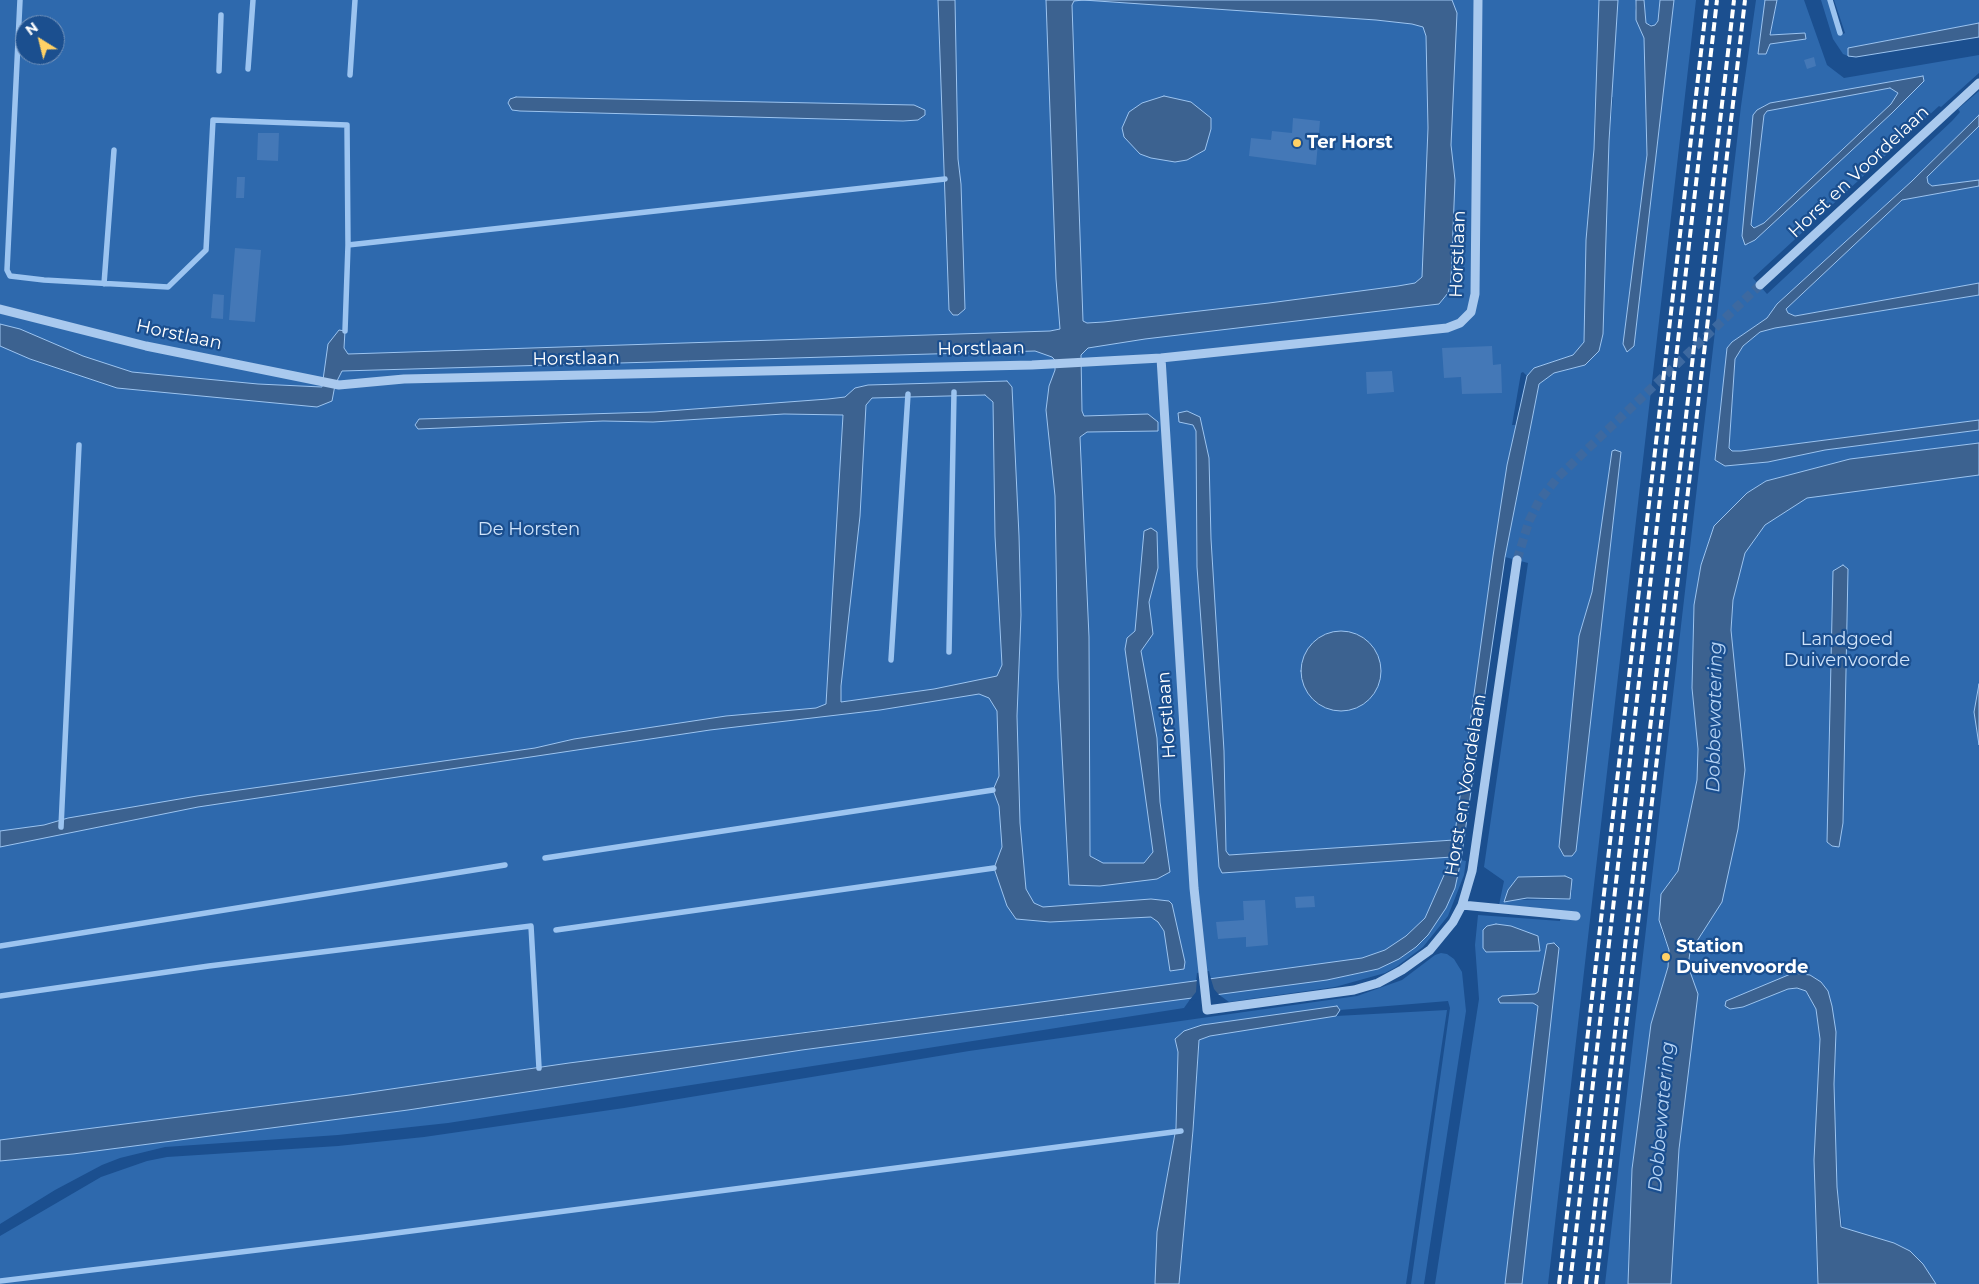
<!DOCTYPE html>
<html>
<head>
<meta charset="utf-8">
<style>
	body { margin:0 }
	#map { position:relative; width:1979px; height:1284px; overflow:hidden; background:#1b4f8f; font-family:Montserrat,sans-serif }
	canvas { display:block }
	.north { position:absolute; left:15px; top:15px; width:50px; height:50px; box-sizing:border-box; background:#1b4f8f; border:1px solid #7695bc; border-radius:50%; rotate:324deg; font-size:14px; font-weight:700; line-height:20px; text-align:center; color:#fff }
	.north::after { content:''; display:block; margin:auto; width:18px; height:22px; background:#ffd166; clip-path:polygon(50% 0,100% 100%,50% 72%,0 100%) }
</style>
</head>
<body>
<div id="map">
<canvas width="1979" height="1284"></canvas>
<div class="north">N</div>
</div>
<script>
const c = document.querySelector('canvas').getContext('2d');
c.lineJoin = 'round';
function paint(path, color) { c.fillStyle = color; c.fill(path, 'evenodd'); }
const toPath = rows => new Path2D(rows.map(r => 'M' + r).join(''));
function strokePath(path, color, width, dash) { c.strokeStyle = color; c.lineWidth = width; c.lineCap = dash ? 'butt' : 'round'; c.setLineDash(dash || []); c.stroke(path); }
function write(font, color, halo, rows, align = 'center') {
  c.font = font + ' Montserrat,sans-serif'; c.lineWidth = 4.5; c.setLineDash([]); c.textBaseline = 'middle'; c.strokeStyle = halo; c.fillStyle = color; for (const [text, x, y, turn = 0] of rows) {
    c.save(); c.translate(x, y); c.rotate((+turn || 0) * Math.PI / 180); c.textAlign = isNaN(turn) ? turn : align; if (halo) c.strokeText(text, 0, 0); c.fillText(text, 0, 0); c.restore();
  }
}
paint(toPath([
	[0,0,1636,0,1635,8,1644,38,1647,154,1623,344,1634,346,1674,0,1696,0,1548,1284,1522,1284,1559,948,1554,943,1549,943,1538,992,1535,994,1502,996,1500,1003,1533,1003,1538,1006,1505,1284,1435,1284,1479,999,1475,945,1478,915,1560,921,1561,910,1499,905,1504,881,1484,867,1528,563,1505,557,1539,384,1554,373,1585,365,1604,288,1609,141,1613,97,1595,101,1594,149,1586,240,1584,342,1573,355,1534,368,1527,376,1523,372,1521,373,1512,425,1516,425,1507,465,1493,556,1454,840,1441,841,1452,857,1425,918,1406,936,1385,950,1362,958,1211,979,1209,971,1197,973,1196,981,1019,1005,812,1031,350,1095,0,1140],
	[25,25,55,25,55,55,25,55],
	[1615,450,1621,452,1576,851,1572,856,1561,852,1559,847,1579,636,1592,592,1612,451],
	[1572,890,1570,899,1510,900],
	[1644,0,1660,0,1658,21,1655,25,1646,24],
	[1756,0,1765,0,1758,54,1770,44,1805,33,1770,35,1777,0,1804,0,1827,65,1844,78,1979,55,1979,73,1941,107,1939,106,1753,278,1767,294,1952,121,1960,112,1958,109,1979,91,1979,115,1912,181,1777,304,1767,318,1732,342,1727,348,1715,460,1768,462,1825,450,1979,430,1979,443,1850,459,1766,481,1747,493,1714,526,1701,565,1694,605,1692,688,1698,749,1697,780,1678,871,1661,894,1661,930,1669,950,1668,967,1651,1024,1632,1169,1628,1284,1605,1284,1741,106],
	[1922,76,1924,81,1909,96,1748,245,1763,106],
	[1821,0,1828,0,1839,36,1845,33,1834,0,1979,0,1979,23,1848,48,1848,56,1843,54,1833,39],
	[1890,88,1898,93,1891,104,1764,223,1754,228,1751,225,1764,115,1767,111],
	[1979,126,1979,180,1932,186,1928,183,1927,177,1932,170],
	[1979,186,1979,283,1795,316,1788,313,1786,309,1788,305,1902,200],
	[1979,295,1979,420,1741,451,1732,451,1729,449,1735,359,1743,346,1760,332,1775,328],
	[1979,466,1979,1284,1850,1284,1837,1187,1834,1084,1836,1032,1828,991,1810,975,1730,1009,1743,1007,1788,989,1797,988,1806,991,1816,1009,1820,1039,1814,1160,1818,1284,1671,1284,1679,1149,1688,1062,1697,1004,1681,1004,1719,572,1762,506],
	[1461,860,1466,861,1464,875,1448,916,1423,947,1396,967,1385,973,1335,987,1229,1002,1218,994,1327,980,1370,971,1416,947,1428,935,1446,908,1455,888],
	[1441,953,1447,954,1454,959,1462,972,1466,1011,1424,1284,1411,1284,1450,1008,1448,1001,1340,1010,1339,1007,1202,1025,1178,1052,1176,1128,1157,1232,1155,1284,0,1284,0,1236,101,1177,147,1161,167,1157,338,1146,424,1137,624,1108,969,1051,1357,996,1402,980,1435,955],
	[1191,998,1184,1008,448,1123,338,1135,165,1147,120,1158,102,1165,55,1190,0,1224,0,1161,73,1154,408,1110,802,1050],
	[1447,1010,1406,1284,1179,1284,1193,1130,1199,1040,1210,1036,1336,1016]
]), '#2e69ad');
const water = toPath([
	[938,0,955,0,958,159,961,184,965,309,958,315,953,315,949,310,938,0],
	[1046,0,1452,0,1457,13,1451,145,1455,180,1451,280,1448,293,1439,304,1145,339,1088,348,1081,355,1082,411,1084,416,1148,414,1158,422,1158,431,1087,432,1080,437,1089,637,1090,856,1103,863,1144,863,1153,852,1125,649,1127,638,1135,631,1144,531,1151,528,1157,532,1158,568,1149,602,1153,634,1141,651,1157,738,1160,802,1170,872,1157,879,1100,886,1069,885,1058,678,1055,496,1046,410,1049,386,1055,370,1055,360,1052,357,1035,351,342,371,335,385,332,401,317,407,117,388,30,359,0,346,0,324,20,329,83,356,132,372,258,384,322,387,328,344,339,330,345,331,344,348,348,354,1050,331,1060,329,1056,279,1046,0],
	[1083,0,1376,20,1412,24,1423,27,1426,36,1428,128,1422,277,1415,283,1398,286,1269,303,1104,322,1087,323,1083,321,1072,5,1074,1,1083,0],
	[1599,0,1618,0,1609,141,1603,334,1599,351,1585,365,1554,373,1539,384,1505,557,1461,860,1455,888,1446,908,1428,935,1416,947,1399,959,1378,969,1327,980,802,1050,408,1110,73,1154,0,1161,0,1140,350,1095,569,1063,1019,1005,1362,958,1385,950,1406,936,1425,918,1452,857,1222,873,1219,867,1197,567,1196,431,1193,425,1179,422,1178,413,1187,411,1200,417,1209,458,1211,539,1224,751,1226,851,1229,855,1454,840,1493,556,1507,465,1527,376,1534,368,1573,355,1584,342,1586,240,1594,149,1599,0],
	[1636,0,1644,0,1646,23,1651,26,1655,25,1658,21,1660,0,1674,0,1634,346,1627,352,1623,344,1647,155,1644,38,1636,20,1636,0],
	[1765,0,1777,0,1770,35,1805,33,1806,39,1770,44,1766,54,1758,54,1765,0],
	[1979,23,1979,37,1856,57,1848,56,1848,48,1979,23],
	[1923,76,1924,81,1892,113,1755,240,1745,245,1742,236,1753,115,1757,110,1770,103,1923,76],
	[1890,88,1898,93,1891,104,1764,223,1754,228,1751,225,1764,115,1767,111,1890,88],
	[1164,96,1191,102,1211,118,1211,129,1205,150,1187,160,1175,162,1151,158,1140,154,1124,137,1122,128,1129,112,1142,103,1164,96],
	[516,97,914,105,925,110,925,115,918,120,903,121,520,111,512,110,508,103,510,99,516,97],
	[1979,115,1979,126,1927,177,1928,183,1932,186,1979,180,1979,186,1902,200,1786,309,1788,313,1795,316,1979,283,1979,295,1775,328,1760,332,1743,346,1735,359,1729,448,1732,451,1741,451,1979,420,1979,430,1825,450,1768,462,1725,466,1715,460,1727,348,1732,342,1767,318,1777,304,1912,181,1979,115],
	[1007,381,1012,387,1019,536,1021,615,1017,716,1020,823,1026,889,1034,903,1043,907,1151,899,1169,901,1172,904,1185,962,1184,969,1170,971,1164,931,1158,922,1151,917,1050,922,1016,919,1007,906,994,868,1002,847,999,806,993,790,999,776,997,711,989,698,979,694,880,710,710,730,198,807,0,847,0,831,44,825,68,818,197,796,535,748,574,739,726,716,816,708,826,704,843,415,784,414,653,422,603,421,418,429,415,425,419,419,654,412,828,399,845,397,855,388,868,385,1007,381],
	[985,395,993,402,995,536,1002,665,997,676,934,689,841,702,841,686,860,516,866,405,872,398,985,395],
	[1979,443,1979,475,1807,498,1765,525,1745,553,1733,600,1731,630,1745,770,1738,829,1722,902,1690,952,1688,966,1698,994,1679,1149,1671,1284,1628,1284,1632,1169,1651,1024,1668,967,1669,950,1659,920,1661,894,1678,871,1697,780,1698,749,1692,688,1694,605,1701,565,1714,526,1747,493,1766,481,1850,459,1979,443],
	[1615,450,1621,452,1576,851,1572,856,1564,856,1559,847,1579,636,1592,592,1612,451,1615,450],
	[1843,565,1848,569,1843,823,1839,847,1832,846,1827,842,1833,571,1843,565],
	'1301 671a40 40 0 1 1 80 0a40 40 0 1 1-80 0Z',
	[1979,684,1979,745,1974,712,1979,684],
	[1565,876,1572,879,1570,899,1527,898,1504,902,1508,890,1518,877,1565,876],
	[1496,924,1511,926,1538,936,1540,951,1486,952,1483,948,1483,930,1487,926,1496,924],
	[1554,943,1559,948,1522,1284,1505,1284,1538,1006,1533,1003,1500,1003,1498,999,1502,996,1535,994,1538,992,1547,944,1554,943],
	[1793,973,1810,975,1821,982,1828,991,1832,1006,1836,1032,1834,1084,1837,1187,1841,1227,1894,1243,1910,1251,1923,1264,1936,1284,1818,1284,1814,1160,1820,1039,1816,1009,1806,991,1797,988,1788,989,1743,1007,1730,1009,1725,1006,1726,1001,1793,973],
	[1337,1006,1340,1010,1336,1016,1210,1036,1199,1040,1193,1130,1179,1284,1155,1284,1157,1232,1176,1128,1178,1052,1175,1039,1184,1031,1202,1025,1337,1006]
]);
paint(water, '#3c6290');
strokePath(water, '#9cc4f0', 1);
paint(toPath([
	[1210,976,1214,989,1220,996,1189,1001,1196,992,1197,978]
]), '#1b4f8f');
strokePath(toPath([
	[20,0,7,270,10,276,44,280,168,287,206,250,213,120,347,125,348,245,345,331],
	[1830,0,1840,33],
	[248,69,253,0],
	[219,71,221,15],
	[350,75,355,0],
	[348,245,945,179],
	[104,284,114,150],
	[949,652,954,392],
	[891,660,908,394],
	[61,827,79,445],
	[545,858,993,790],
	[556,930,994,868],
	[0,946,505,865],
	[0,996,209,966,531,926,539,1068],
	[0,1281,365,1237,1181,1131]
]), '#9cc4f0', 5.5);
paint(toPath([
	[1814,57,1816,66,1807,69,1804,60],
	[1293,118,1320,121,1316,165,1249,156,1251,138,1271,140,1272,131,1292,133],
	[258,133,279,133,278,161,257,160],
	[237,177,245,177,244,198,236,198],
	[235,248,261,250,255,322,229,320],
	[213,294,224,295,223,319,211,318],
	[1492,346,1493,365,1501,364,1502,393,1462,394,1461,377,1444,378,1442,348],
	[1392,371,1394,392,1367,394,1366,372],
	[1314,896,1315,907,1296,908,1295,897],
	[1265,900,1268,945,1246,947,1246,937,1218,939,1216,922,1244,920,1243,901]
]), '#4478b7');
strokePath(toPath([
	[1517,560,1529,521,1539,501,1558,477,1760,285]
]), '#3d69a0', 9, [9, 4.5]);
strokePath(toPath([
	[1760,285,1979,83],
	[0,309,146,346,339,385,404,379,1032,365,1161,358,1447,328,1460,323,1471,312,1475,294,1478,0],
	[1161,358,1194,888,1207,1010,1354,990,1378,983,1402,970,1430,950,1453,922,1462,905,1472,871,1517,560],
	[1462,905,1576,916]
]), '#a9c9ee', 9);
strokePath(toPath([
	[1559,1284,1707,0],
	[1570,1284,1717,0],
	[1586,1284,1734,0],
	[1596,1284,1745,0]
]), '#fff', 4, [9, 4]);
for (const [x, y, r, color] of [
	[1297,143,5,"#ffd166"],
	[1666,957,5,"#ffd166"]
]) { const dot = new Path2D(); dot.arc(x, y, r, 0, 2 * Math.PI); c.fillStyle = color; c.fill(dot); strokePath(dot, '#1b4f8f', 2); }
write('bold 18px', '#fff', '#1b4f8f', [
	["Ter Horst",1307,143],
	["Station",1676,947],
	["Duivenvoorde",1676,968]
], 'left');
write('18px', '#fff', '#1b4f8f', [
	["Horst en Voordelaan",1859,172,-43],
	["Horstlaan",1458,254,-88],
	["Horstlaan",179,335,12],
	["Horstlaan",981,349,-1],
	["Horstlaan",576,359,-1],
	["Horstlaan",1167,715,-94],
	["Horst en Voordelaan",1466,785,-81]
]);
write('18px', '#cfe3fa', '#1b4f8f', [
	["De Horsten",529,530],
	["Landgoed",1847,640],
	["Duivenvoorde",1847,661]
]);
write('italic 19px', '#b5d3f5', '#1b4f8f', [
	["Dobbewatering",1715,717,-89],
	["Dobbewatering",1662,1117,-85]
]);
</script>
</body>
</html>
